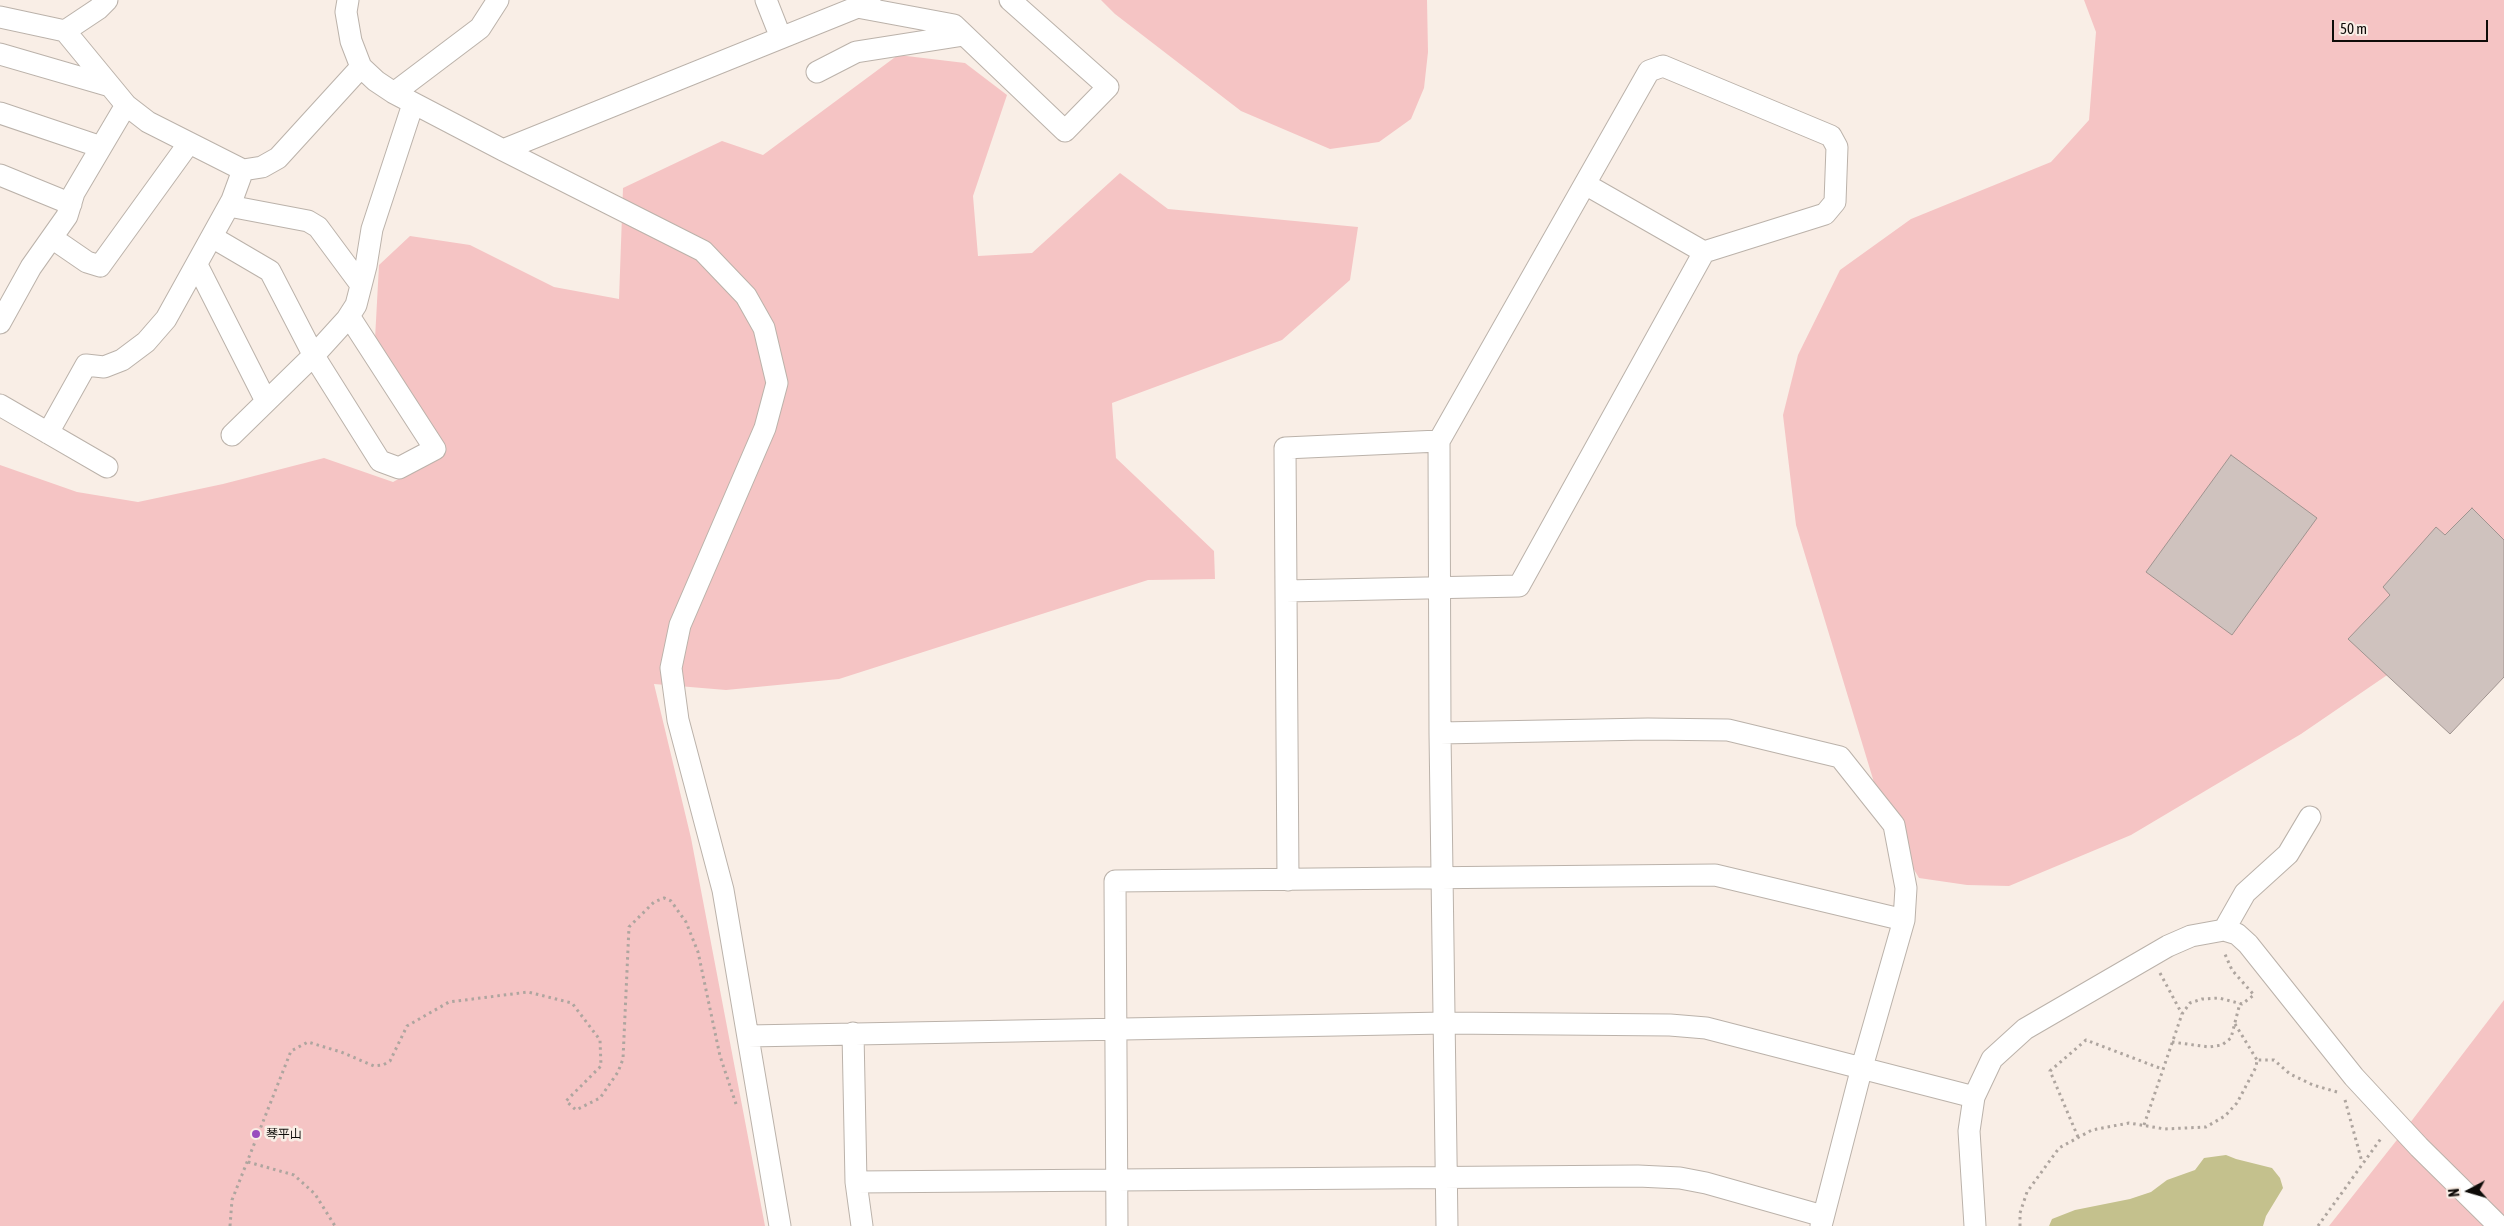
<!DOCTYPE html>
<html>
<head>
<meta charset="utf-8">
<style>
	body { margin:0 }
	#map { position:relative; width:2504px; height:1226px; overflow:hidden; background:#f9eee6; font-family:"Asap Condensed",sans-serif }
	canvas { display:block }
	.north { position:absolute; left:2444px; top:1166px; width:50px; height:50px; -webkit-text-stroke:4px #f9eee6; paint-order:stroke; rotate:264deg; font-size:14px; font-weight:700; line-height:20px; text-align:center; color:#0e0b08 }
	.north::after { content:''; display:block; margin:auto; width:18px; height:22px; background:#0e0b08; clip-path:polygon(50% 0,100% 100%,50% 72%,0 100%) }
	.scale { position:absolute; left:2332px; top:20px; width:156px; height:22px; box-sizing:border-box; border:2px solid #0e0b08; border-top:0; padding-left:6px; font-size:15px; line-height:18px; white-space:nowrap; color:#0e0b08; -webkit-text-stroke:4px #f9eee6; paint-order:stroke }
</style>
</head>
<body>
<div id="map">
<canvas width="2504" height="1226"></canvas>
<div class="north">N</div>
<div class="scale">50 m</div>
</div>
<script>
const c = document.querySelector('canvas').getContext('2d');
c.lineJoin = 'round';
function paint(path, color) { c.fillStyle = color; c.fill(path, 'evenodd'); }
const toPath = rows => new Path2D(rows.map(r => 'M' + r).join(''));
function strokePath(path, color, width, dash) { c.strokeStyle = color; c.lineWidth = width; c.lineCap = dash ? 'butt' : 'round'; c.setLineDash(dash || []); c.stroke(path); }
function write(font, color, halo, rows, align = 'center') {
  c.font = font + ' "Asap Condensed","Noto Sans JP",sans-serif'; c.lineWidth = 5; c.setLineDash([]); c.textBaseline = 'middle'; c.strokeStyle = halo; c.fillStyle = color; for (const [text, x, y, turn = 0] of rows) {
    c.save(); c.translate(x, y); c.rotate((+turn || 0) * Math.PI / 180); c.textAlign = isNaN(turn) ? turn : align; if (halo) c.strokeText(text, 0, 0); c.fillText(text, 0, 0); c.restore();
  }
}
paint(toPath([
	[1101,0,1427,0,1428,52,1424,88,1411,119,1379,142,1330,149,1241,111,1115,14],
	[2084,0,2504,0,2504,618,2434,643,2301,734,2131,835,2009,886,1967,885,1919,878,1886,822,1796,525,1783,415,1798,355,1840,270,1911,219,2051,162,2089,120,2096,32],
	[898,55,965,63,1007,95,973,196,978,256,1032,253,1120,173,1168,209,1358,227,1350,280,1282,340,1112,403,1116,458,1214,551,1215,579,1148,580,839,679,726,690,654,684,691,838,765,1226,0,1226,0,465,77,492,138,502,223,484,324,458,393,482,446,453,375,339,379,265,410,236,470,245,554,287,619,299,623,188,722,141,763,155],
	[2504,1000,2504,1226,2329,1226,2400,1136]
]), '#f5c4c4');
paint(toPath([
	[2226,1155,2236,1159,2272,1168,2280,1178,2283,1188,2266,1216,2263,1226,2049,1226,2052,1219,2075,1210,2130,1199,2151,1192,2167,1180,2195,1170,2204,1158]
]), '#c4c18d');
const building = toPath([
	[2231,455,2317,518,2232,635,2146,572,2231,455],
	[2472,508,2504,540,2504,677,2450,734,2348,639,2390,595,2383,587,2436,527,2445,535,2472,508]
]);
paint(building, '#cfc2be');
strokePath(building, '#a09490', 1);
const minor = toPath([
	[348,0,346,12,351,41,361,67,376,81,394,93,503,150,703,251,746,296,764,328,777,383,765,428,680,625,671,668,678,720,723,890,780,1226],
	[766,0,781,38],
	[857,7,954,25,1065,131,1108,87,1010,0],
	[0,17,65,31,126,105,148,122,243,170,262,167,278,158,361,67],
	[65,31,98,9,107,0],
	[0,54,110,86],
	[817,72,856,52,964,35],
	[394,93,480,28,498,0],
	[0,113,101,147],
	[503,150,870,2],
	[0,175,71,204],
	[1585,184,1704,252],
	[229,206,308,221,318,227,361,285],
	[212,237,270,271,314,356,380,461,399,468,435,449,349,316],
	[52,238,87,262,100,266,189,143],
	[197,265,266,401],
	[0,323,31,267,67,216,74,193,126,105],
	[0,405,107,467],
	[48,433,86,365,104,367,122,360,146,342,166,319,232,200,243,170],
	[232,435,317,352,347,319,356,305,366,266,372,229,413,104],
	[1286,591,1519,586,1704,252,1825,214,1835,202,1837,147,1831,136,1663,66,1649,71,1439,441],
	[1288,880,1285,448,1439,441,1440,733],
	[2224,930,2245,893,2288,854,2310,817],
	[853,1033,856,1182],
	[748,1036,1445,1023,1670,1025,1706,1028,1974,1097],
	[862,1226,856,1182,1638,1176,1680,1178,1706,1183,1823,1216],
	[1117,1226,1115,881,1715,875,1904,920,1862,1067,1821,1226],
	[1447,1226,1440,733,1648,729,1728,730,1840,757,1894,825,1906,888,1904,920],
	[1975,1226,1969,1131,1974,1097,1992,1059,2025,1029,2168,946,2191,936,2224,930,2237,934,2248,944,2354,1077,2419,1147,2499,1226]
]);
strokePath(minor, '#bbb2aa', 23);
strokePath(toPath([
	[2160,973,2182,1014],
	[2235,1024,2257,1060],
	[2172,1042,2209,1047,2222,1045,2231,1038,2240,1003],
	[2345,1100,2362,1162],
	[2144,1125,2182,1014,2190,1003,2202,999,2219,998,2242,1004,2254,995,2232,970,2224,952],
	[2078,1137,2050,1071,2086,1040,2162,1069],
	[248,1162,294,1175,315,1194,335,1226],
	[230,1226,232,1200,291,1051,308,1042,341,1052,374,1066,383,1065,390,1061,407,1026,449,1002,528,992,572,1003,600,1040,601,1066,566,1101,576,1110,600,1098,618,1072,623,1059,629,927,654,902,664,898,671,901,686,922,698,952,720,1056,737,1107],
	[2020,1226,2020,1213,2027,1192,2059,1148,2092,1130,2129,1123,2165,1129,2206,1127,2225,1116,2237,1103,2256,1067,2257,1060,2274,1060,2290,1074,2313,1085,2337,1092],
	[2318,1226,2382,1137]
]), '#aea59f', 3, [2.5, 4]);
strokePath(minor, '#fff', 21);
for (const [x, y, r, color] of [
	[256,1134,5,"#984cbe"]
]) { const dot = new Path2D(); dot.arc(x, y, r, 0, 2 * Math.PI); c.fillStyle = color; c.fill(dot); strokePath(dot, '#f9eee6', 2); }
write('12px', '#0e0b08', '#f9eee6', [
	["琴平山",266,1134]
], 'left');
</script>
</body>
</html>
